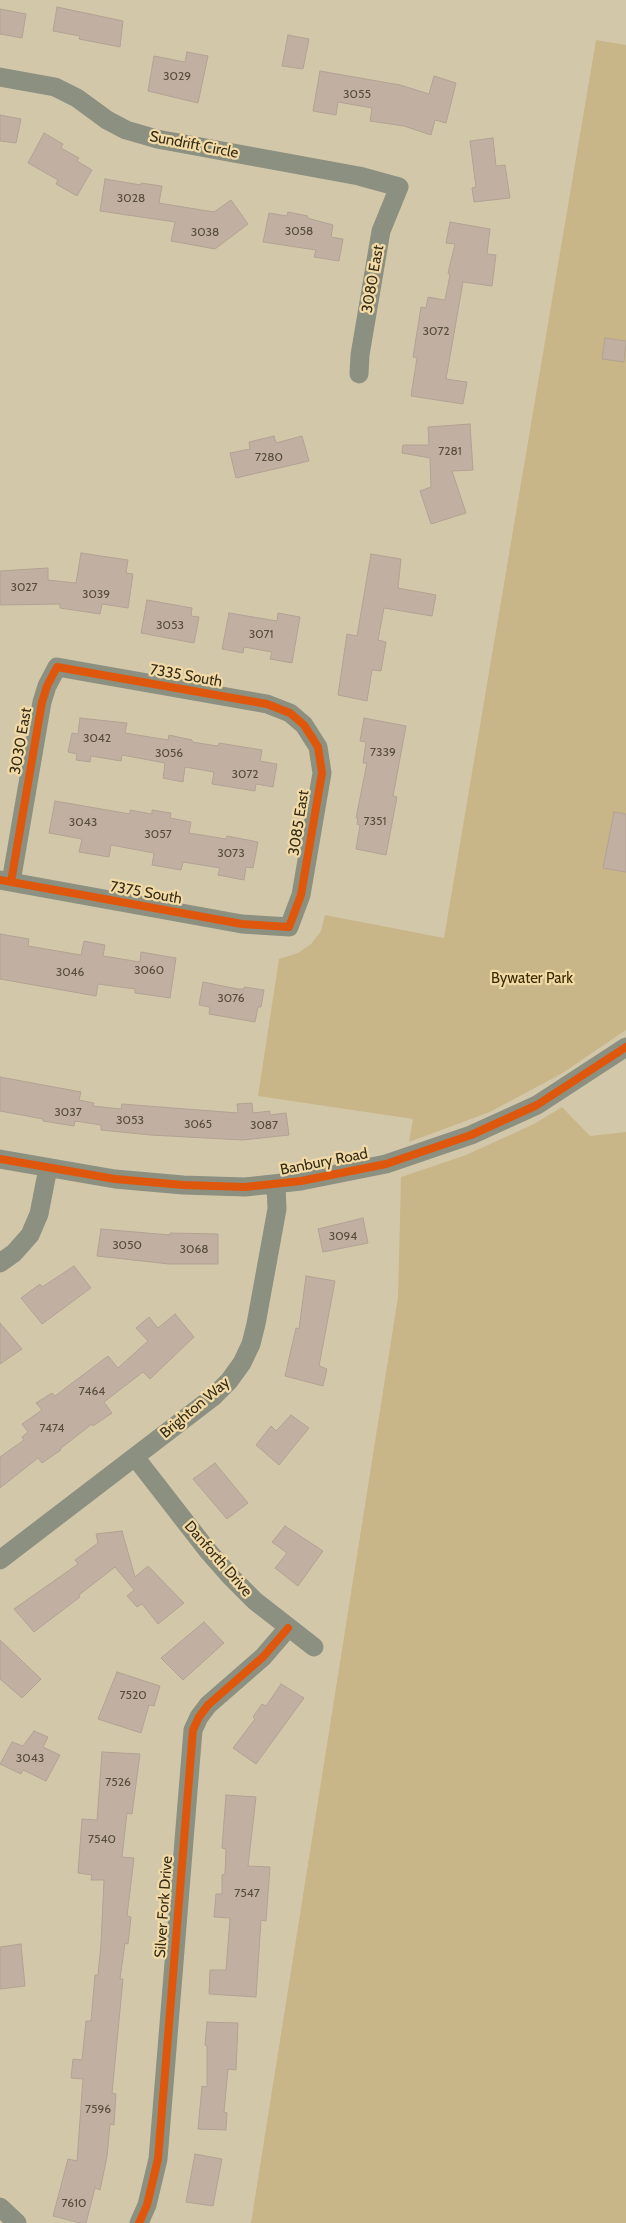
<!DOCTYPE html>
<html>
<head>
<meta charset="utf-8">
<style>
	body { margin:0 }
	canvas { display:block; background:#d3c7aa }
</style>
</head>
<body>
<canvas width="626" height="2223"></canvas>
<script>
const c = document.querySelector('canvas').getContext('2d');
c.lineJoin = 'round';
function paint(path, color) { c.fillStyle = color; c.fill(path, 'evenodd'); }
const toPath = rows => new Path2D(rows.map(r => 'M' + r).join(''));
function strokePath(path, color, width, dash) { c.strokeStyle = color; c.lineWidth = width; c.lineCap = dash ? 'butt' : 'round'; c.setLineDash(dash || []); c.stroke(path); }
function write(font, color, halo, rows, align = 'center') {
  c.font = font + ' Cabin,sans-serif'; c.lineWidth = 4.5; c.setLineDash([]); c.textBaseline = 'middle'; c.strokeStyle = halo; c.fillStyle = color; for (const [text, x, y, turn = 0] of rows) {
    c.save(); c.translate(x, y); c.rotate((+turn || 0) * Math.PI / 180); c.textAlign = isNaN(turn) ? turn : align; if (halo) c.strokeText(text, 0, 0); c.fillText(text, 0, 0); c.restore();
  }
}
paint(toPath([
	[596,40,626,45,626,1030,561,1074,490,1112,409,1142,413,1119,258,1096,279,959,298,953,311,944,321,931,325,915,444,938],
	[562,1107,590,1136,626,1132,626,2223,251,2223,398,1297,401,1177,466,1155,534,1124]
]), '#c9b688');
const building = toPath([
	[57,7,123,21,120,47,79,39,80,36,53,31,57,7],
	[0,9,26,14,22,38,0,34,0,9],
	[288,35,309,39,303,69,282,66,288,35],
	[187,52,208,56,198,103,148,91,154,56,185,62,187,52],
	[320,71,400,85,429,94,434,76,456,83,446,123,435,120,431,135,404,126,370,121,372,108,338,102,336,115,313,111,320,71],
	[0,115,21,119,16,143,0,141,0,115],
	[44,133,63,144,61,148,79,158,77,161,92,170,77,196,56,184,58,180,28,163,44,133],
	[493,138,496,166,505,165,510,198,474,202,472,188,476,187,470,141,493,138],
	[105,179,141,185,141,183,162,186,159,203,214,212,231,200,248,224,215,249,171,241,175,222,100,211,105,179],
	[288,212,308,216,307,218,333,225,331,237,343,239,339,261,314,257,316,250,263,242,269,213,287,216,288,212],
	[450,222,490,229,487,254,496,255,492,286,463,282,446,379,467,382,463,404,411,396,417,358,413,357,421,307,426,308,428,297,445,300,450,275,448,273,455,244,446,243,450,222],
	[605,338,626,341,624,362,602,359,605,338],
	[470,424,473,470,452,471,466,513,431,524,420,491,431,487,430,458,402,453,403,445,429,445,428,427,470,424],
	[274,436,276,443,302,436,309,461,236,478,230,453,250,449,249,442,274,436],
	[81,553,128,560,126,573,133,574,128,608,102,604,100,614,60,608,60,604,0,605,0,571,48,568,48,580,76,583,81,553],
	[371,554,401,559,398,588,436,595,432,616,384,608,378,640,386,642,381,671,372,670,367,701,338,695,347,634,357,636,371,554],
	[147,600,192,608,191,616,199,617,194,643,141,633,147,600],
	[229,613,277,621,278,613,300,617,292,663,270,659,272,652,244,647,243,653,222,649,229,613],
	[80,718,127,723,125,733,168,740,169,735,192,740,192,742,218,746,219,743,262,750,260,761,277,764,273,787,256,784,255,791,212,784,214,772,185,767,183,782,163,778,165,763,122,755,121,761,91,756,90,762,76,760,77,754,68,752,72,733,78,734,80,718],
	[364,718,406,726,393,796,397,797,386,855,356,849,360,825,357,824,358,818,356,818,367,763,363,763,366,742,360,741,364,718],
	[55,801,130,814,130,810,152,814,152,810,171,813,170,818,191,822,189,833,226,839,227,836,258,842,253,868,246,867,244,880,218,875,220,868,183,862,181,870,152,865,154,853,111,845,109,857,79,852,82,839,49,833,55,801],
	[614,812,626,814,626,872,603,868,614,812],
	[0,934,29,939,28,946,81,955,84,941,105,945,103,956,140,962,141,952,176,958,170,998,135,993,135,989,98,984,96,996,0,979,0,934],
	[203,982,238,989,244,989,244,987,264,990,261,1007,258,1007,255,1022,209,1014,210,1007,199,1005,203,982],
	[0,1077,81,1092,79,1100,94,1103,93,1106,121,1109,122,1104,238,1113,237,1104,252,1103,253,1113,270,1111,270,1115,286,1113,289,1135,243,1140,150,1135,101,1130,101,1125,75,1121,74,1126,43,1121,43,1119,0,1111,0,1077],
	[363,1218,368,1243,323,1252,318,1229,363,1218],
	[101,1229,170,1235,170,1233,218,1234,218,1264,169,1264,97,1256,101,1229],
	[74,1266,91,1288,42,1324,21,1298,40,1284,42,1287,74,1266],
	[306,1276,335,1281,319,1366,327,1369,323,1386,285,1376,296,1328,299,1329,306,1276],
	[175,1314,194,1337,150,1379,143,1372,104,1402,112,1413,93,1426,92,1424,60,1449,61,1450,42,1463,38,1458,0,1488,0,1457,24,1440,22,1437,28,1432,22,1424,42,1410,36,1403,52,1393,55,1396,108,1356,118,1368,148,1341,136,1328,149,1317,158,1328,175,1314],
	[0,1323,22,1349,0,1364,0,1323],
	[291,1415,309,1428,279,1465,256,1445,271,1426,276,1431,291,1415],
	[215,1463,248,1503,227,1519,193,1479,215,1463],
	[285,1526,323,1551,298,1586,275,1568,287,1553,272,1542,285,1526],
	[122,1531,135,1577,148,1566,184,1603,158,1624,142,1604,137,1607,127,1596,134,1590,115,1567,79,1595,80,1597,34,1632,14,1609,78,1564,75,1560,98,1543,96,1534,122,1531],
	[204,1622,224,1643,183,1680,161,1658,204,1622],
	[0,1640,41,1679,22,1698,0,1679,0,1640],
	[117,1672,160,1686,154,1706,149,1705,141,1733,98,1719,117,1672],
	[281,1684,304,1698,256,1764,233,1748,255,1719,253,1717,262,1704,266,1706,281,1684],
	[34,1731,48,1737,43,1747,60,1755,46,1781,23,1770,21,1774,0,1764,12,1742,23,1746,34,1731],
	[102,1752,140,1754,132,1814,127,1813,122,1857,134,1858,127,1916,131,1917,128,1944,125,1943,120,1979,123,1979,112,2093,116,2094,114,2125,110,2124,107,2157,100,2190,95,2188,86,2223,80,2223,53,2216,68,2159,77,2161,83,2079,71,2078,73,2059,82,2060,86,2021,91,2021,95,1975,98,1975,101,1944,104,1880,91,1880,92,1875,78,1873,82,1819,97,1820,102,1752],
	[226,1795,256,1797,248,1866,270,1867,266,1921,261,1920,256,1997,209,1994,210,1970,226,1970,230,1918,214,1917,216,1894,222,1894,222,1875,225,1874,226,1849,222,1848,226,1795],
	[21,1944,25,1986,0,1989,0,1947,21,1944],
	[207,2022,238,2023,236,2070,228,2069,224,2112,227,2113,226,2130,198,2129,202,2086,207,2087,207,2046,205,2045,207,2022],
	[195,2154,222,2159,213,2206,186,2202,195,2154]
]);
paint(building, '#c1b0a1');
strokePath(building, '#b2a293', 1);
strokePath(toPath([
	[0,77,55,87,77,98,107,120,126,130,157,139,359,176,399,187,381,231,360,355,359,374],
	[0,880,242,924,289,927,301,895,322,773,318,747,304,725,290,713,267,704,57,667,47,686,42,702,11,882],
	[0,1159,115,1179,183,1185,245,1187,301,1181,386,1164,471,1135,537,1105,626,1047],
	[0,1263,14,1253,30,1235,39,1214,48,1168],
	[135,1457,208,1551,230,1576,255,1601,314,1647],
	[0,1560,213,1397,229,1381,242,1363,251,1344,256,1324,277,1209,276,1185],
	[0,2207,17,2223],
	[139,2223,147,2205,158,2159,193,1730,199,1717,208,1705,263,1657,288,1628]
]), '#8c9081', 19);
strokePath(toPath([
	[0,880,242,924,289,927,301,895,322,773,318,747,304,725,290,713,267,704,57,667,47,686,42,702,11,882],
	[0,1159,115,1179,183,1185,245,1187,301,1181,386,1164,471,1135,537,1105,626,1047],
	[139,2223,147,2205,158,2159,193,1730,199,1717,208,1705,263,1657,288,1628]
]), '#df570d', 8);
write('12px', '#584d3a', null, [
	["3029",177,76],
	["3055",357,94],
	["3028",131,198],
	["3058",299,231],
	["3038",205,232],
	["3072",436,331],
	["7281",450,451],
	["7280",269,457],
	["3027",24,587],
	["3039",96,594],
	["3053",170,625],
	["3071",261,634],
	["3042",97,738],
	["7339",383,752],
	["3056",169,753],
	["3072",245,774],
	["7351",375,821],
	["3043",83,822],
	["3057",158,834],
	["3073",231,853],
	["3060",149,970],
	["3046",70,972],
	["3076",231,998],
	["3037",68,1112],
	["3053",130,1120],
	["3065",198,1124],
	["3087",264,1125],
	["3094",343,1236],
	["3050",127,1245],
	["3068",194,1249],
	["7464",92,1391],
	["7474",52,1428],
	["7520",133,1695],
	["3043",30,1758],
	["7526",118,1782],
	["7540",102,1839],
	["7547",247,1893],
	["7596",98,2109],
	["7610",74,2203]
]);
write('15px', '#352c17', '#f1daa6', [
	["Sundrift Circle",194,145,11],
	["3080 East",373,279,-80],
	["7335 South",186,676,10],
	["3030 East",21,741,-80],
	["3085 East",299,823,-81],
	["7375 South",146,893,10],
	["Banbury Road",324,1162,-11],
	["Brighton Way",195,1408,-40],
	["Danforth Drive",218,1559,49],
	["Silver Fork Drive",164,1907,-86]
]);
write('15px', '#392a02', '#f1daa6', [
	["Bywater Park",532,979]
]);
</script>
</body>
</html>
